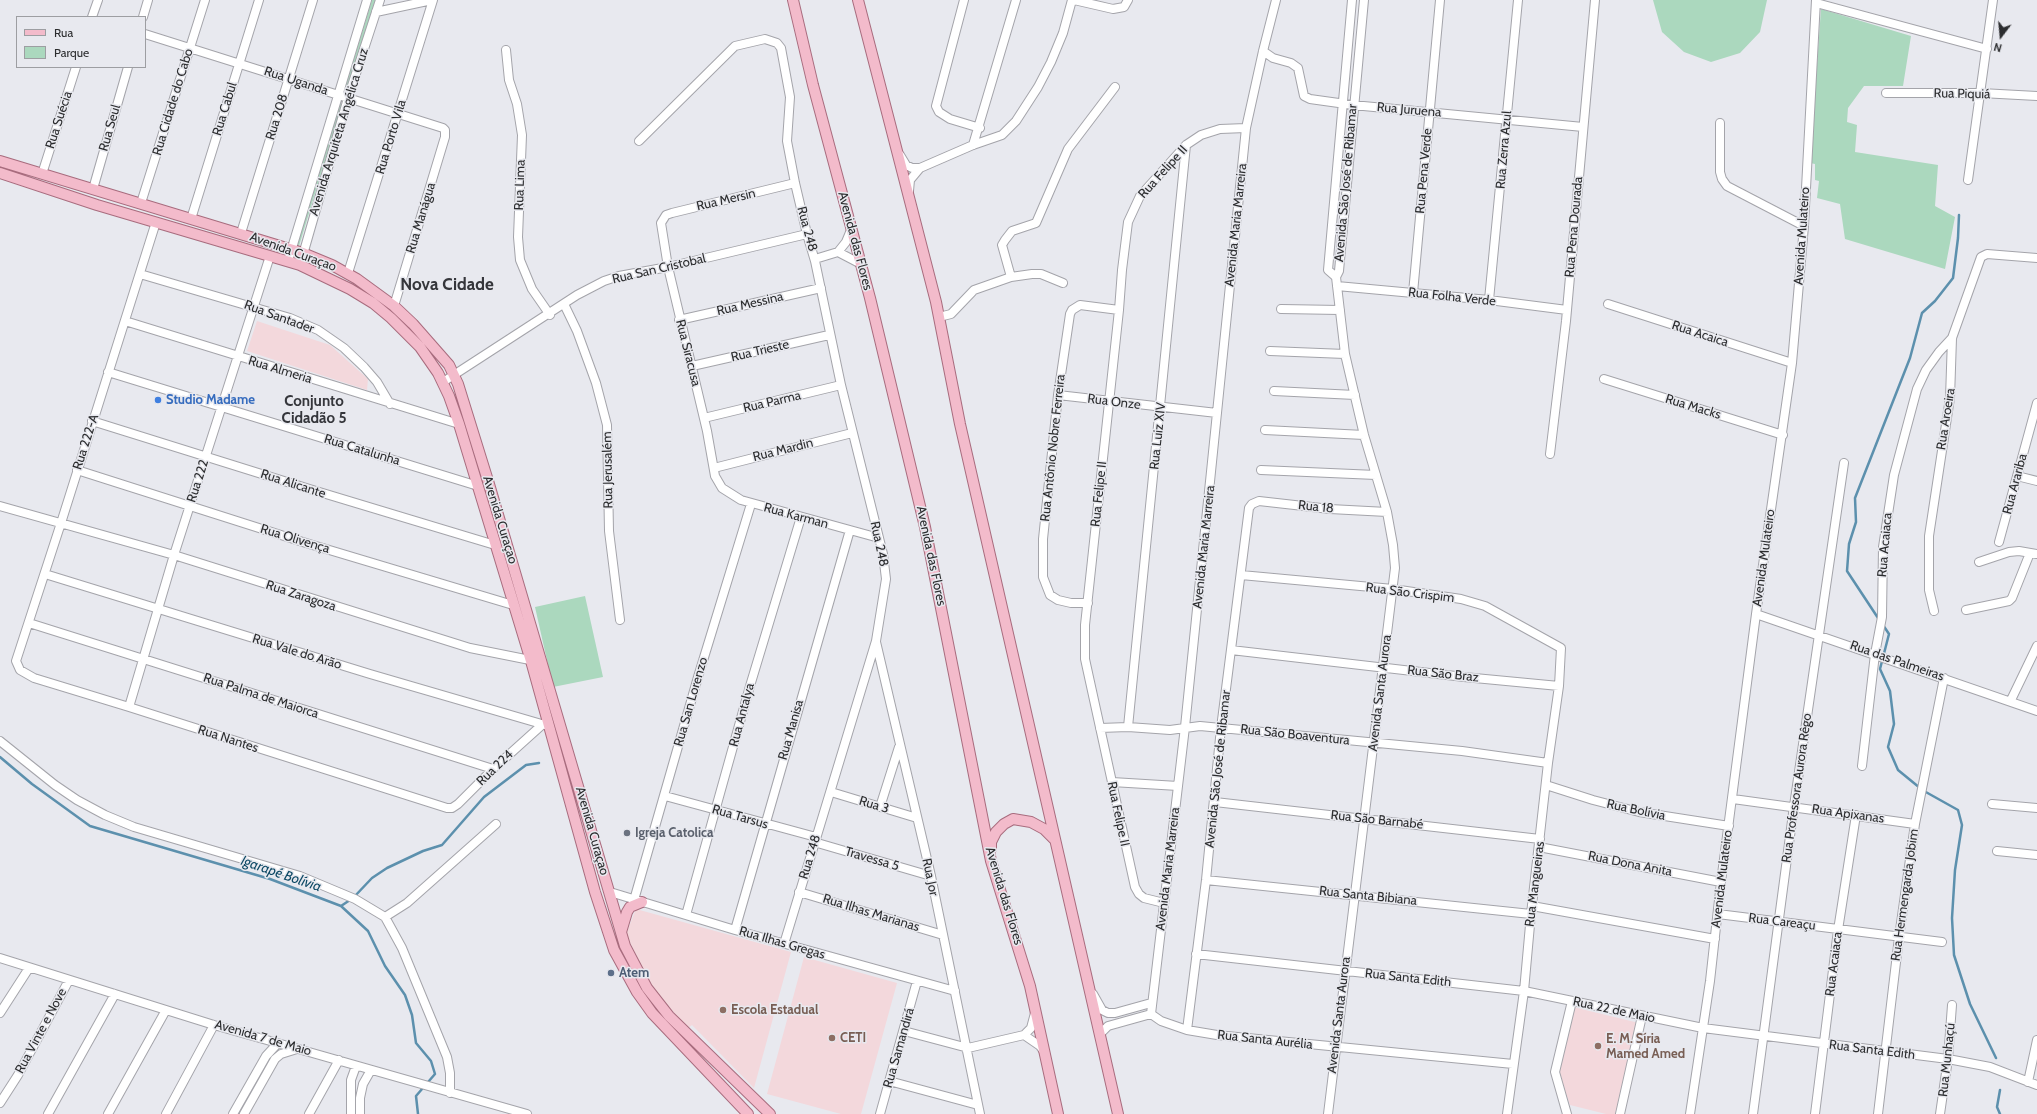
<!DOCTYPE html>
<html>
<head>
<meta charset="utf-8">
<style>
	body { margin:0 }
	#map { position:relative; width:2037px; height:1114px; overflow:hidden; background:#e8e9ef; font-family:Cabin,sans-serif }
	canvas { display:block }
	.legend { position:absolute; left:16px; top:16px; width:130px; height:52px; box-sizing:border-box; background:#e8e9ef; border:1px solid #9d9ea2; margin:0; padding:5px 7px; list-style:none; font-size:12px; color:#2c2d2f }
	.legend li { display:flex; align-items:center; gap:8px; height:20px }
	.legend b { width:20px; border:1px solid #9d9ea2 }
	.north { position:absolute; left:1981px; top:16px; width:40px; height:40px; -webkit-text-stroke:3px #e8e9ef; paint-order:stroke; rotate:196deg; font-size:11px; font-weight:700; line-height:16px; text-align:center; color:#2c2d2f }
	.north::after { content:''; display:block; margin:auto; width:14px; height:18px; background:#2c2d2f; clip-path:polygon(50% 0,100% 100%,50% 72%,0 100%) }
</style>
</head>
<body>
<div id="map">
<canvas width="2037" height="1114"></canvas>
<ul class="legend">
<li><b style="height:5px;background:#f3bbcb"></b>Rua</li>
<li><b style="height:11px;background:#abd8be"></b>Parque</li>
</ul>
<div class="north">N</div>
</div>
<script>
const c = document.querySelector('canvas').getContext('2d');
c.lineJoin = 'round';
function paint(path, color) { c.fillStyle = color; c.fill(path, 'evenodd'); }
const toPath = rows => new Path2D(rows.map(r => 'M' + r).join(''));
function strokePath(path, color, width, dash) { c.strokeStyle = color; c.lineWidth = width; c.lineCap = dash ? 'butt' : 'round'; c.setLineDash(dash || []); c.stroke(path); }
function write(font, color, halo, rows, align = 'center') {
  c.font = font + ' Cabin,sans-serif'; c.lineWidth = 3; c.setLineDash([]); c.textBaseline = 'middle'; c.strokeStyle = halo; c.fillStyle = color; for (const [text, x, y, turn = 0] of rows) {
    c.save(); c.translate(x, y); c.rotate((+turn || 0) * Math.PI / 180); c.textAlign = isNaN(turn) ? turn : align; if (halo) c.strokeText(text, 0, 0); c.fillText(text, 0, 0); c.restore();
  }
}
paint(toPath([
	[257,321,330,345,368,379,367,390,247,351],
	[636,909,791,952,754,1088,692,1025,687,1029,649,982,626,934],
	[804,957,897,983,861,1114,841,1114,767,1094],
	[1573,1007,1639,1023,1618,1114,1606,1114,1570,1105,1557,1069]
]), '#f3d8dc');
paint(toPath([
	[372,0,378,0,347,91,345,88],
	[1653,0,1767,0,1760,32,1740,53,1711,62,1684,52,1662,32],
	[1821,9,1911,36,1903,86,1864,86,1848,108,1847,122,1857,125,1855,152,1938,165,1935,206,1955,217,1945,269,1845,239,1840,204,1817,198,1819,181,1815,180,1815,164,1810,163],
	[339,101,342,105,299,246,296,248,294,243],
	[585,596,603,677,553,687,535,607]
]), '#abd8be');
strokePath(toPath([
	[1880,621,1847,571,1849,544,1856,522,1855,498,1910,358,1922,313,1935,301,1953,278,1958,238,1959,215],
	[1883,625,1889,634,1880,669,1890,691,1894,724,1888,747,1898,770,1920,788],
	[0,757,32,784,90,826,270,879,341,906,368,931,385,966,405,995,412,1015,416,1043,431,1061,435,1074,416,1096,418,1114],
	[1924,791,1958,810,1962,825,1955,870,1952,918,1954,955,1970,1004,1996,1058],
	[354,897,372,878,387,868,423,851,442,845,484,797,526,765,539,763],
	[341,906,350,900],
	[2000,1114,1997,1107,2000,1090]
]), '#5c90ad', 2.5);
const minor = toPath([
	[964,0,936,106,939,112,950,119,980,128],
	[1074,0,1113,9,1124,7,1128,0],
	[1276,0,1263,51,1246,128,1185,727,1151,1014,1161,1021,1187,1030,1217,1035,1513,1064],
	[1816,3,1987,49],
	[376,12,432,0],
	[92,17,98,0],
	[143,17,148,0],
	[145,34,443,128,445,130,445,137,394,306],
	[506,50,509,80,517,104,522,135,518,237,520,260,532,289,550,315],
	[1263,51,1273,58,1291,63,1298,68,1304,96,1310,99,1353,105,1583,127],
	[1886,93,1981,93,2037,96],
	[1720,123,1720,172,1722,179,1727,186,1804,226],
	[639,141,735,46,765,39,777,43,781,48,790,97,787,141,795,183,807,234,815,261,841,385,883,554,886,579,876,641,784,944],
	[973,145,1016,0],
	[900,155,906,165,912,168,920,168],
	[42,174,76,67],
	[1968,180,1993,0],
	[795,183,672,213,666,215,661,223,668,267,707,431,715,476,722,488,741,500,879,538],
	[93,189,128,67],
	[909,191,910,180,920,168,973,145,1002,135,1016,121,1038,87,1051,62,1063,33,1072,0],
	[141,203,205,0],
	[191,219,259,0],
	[156,222,61,523,16,661,20,670,34,678,129,707,447,808,452,808,458,804,493,769,543,724],
	[241,233,313,0],
	[838,252,861,264],
	[815,259,838,252,846,242,851,230],
	[288,261,367,0],
	[300,265,348,98,380,0],
	[348,273,433,0],
	[140,274,290,318,318,330,344,348,364,367,377,382,390,404],
	[1011,277,1002,245,1005,240,1012,231,1036,223,1068,149,1115,87],
	[1336,277,1328,270,1352,0],
	[1336,277,1339,271,1364,0],
	[1337,286,1489,300,1567,310],
	[1413,293,1440,0],
	[1489,300,1518,0],
	[564,304,577,331,596,383,607,425,609,531,620,620],
	[1608,304,1792,363],
	[1281,309,1340,310],
	[939,317,951,314,974,290,1011,277,1032,274,1041,274,1063,283],
	[679,320,821,288],
	[125,321,459,424],
	[1270,351,1345,354],
	[692,366,829,335],
	[108,372,478,486],
	[1604,379,1783,435],
	[443,382,577,295,604,281,619,276,668,267,807,234],
	[1274,391,1355,395],
	[1058,395,1217,413],
	[704,418,841,385],
	[92,421,316,491,495,545],
	[1265,430,1364,435],
	[1550,454,1566,321,1595,0],
	[714,468,852,433],
	[77,470,306,543,513,605],
	[1261,470,1376,475],
	[2017,476,2037,481],
	[0,506,174,555,470,648,535,661],
	[1999,542,2037,403],
	[1979,562,2009,552,2019,551,2037,554],
	[45,574,370,674,545,725],
	[1241,575,1393,589,1461,599,1485,606,1561,648,1559,686,1548,763,1531,914,1524,991,1507,1114],
	[1088,603,1071,603,1058,600,1050,595,1043,577,1043,539,1058,395,1070,314,1072,310,1080,305,1119,310],
	[1966,610,2009,601,2012,598,2030,553],
	[1934,611,1929,590,1929,536,1950,398,1952,338,1981,257,1987,254,2037,258],
	[1756,614,2037,711],
	[29,623,493,769],
	[876,642,931,876,980,1114],
	[1231,650,1464,677,1559,686],
	[2011,700,2037,646],
	[129,707,174,555,270,256],
	[1128,727,1186,145],
	[1100,728,1128,727,1170,730,1200,726,1462,751,1548,763],
	[0,741,55,785,77,800,105,815,134,827,300,876,355,899,385,917,402,948,447,1057,450,1073,450,1093],
	[1862,766,1875,654,1882,617,1883,547,1894,475,1917,389,1926,370,1939,352,1952,338],
	[1112,782,1178,786],
	[1546,785,1593,800,1639,812,1729,826],
	[831,792,917,818],
	[665,796,816,837],
	[1733,799,1915,824],
	[1215,802,1540,839],
	[1992,804,2037,808],
	[880,807,899,747],
	[814,842,931,876],
	[1539,847,1721,882],
	[1997,851,2037,855],
	[1206,880,1531,914],
	[610,892,735,930,955,991],
	[799,892,943,935],
	[634,900,698,677,751,504],
	[1164,903,1144,898,1139,894,1135,887,1085,659,1085,625,1119,310,1122,270,1128,222,1140,196,1186,145,1201,135,1220,129,1246,128],
	[1532,906,1715,939],
	[1718,914,1942,942],
	[686,915,750,686,801,517],
	[385,917,407,903,496,824],
	[735,930,850,530],
	[1196,954,1524,991,1703,1028,1948,1059,1990,1067,2037,1085],
	[0,958,214,1025,527,1114],
	[1093,994,1102,1010,1108,1013,1115,1013,1151,1003],
	[0,1013,29,968],
	[1187,1030,1206,880,1221,728,1249,508,1252,504,1259,501,1330,509,1387,512],
	[904,1031,968,1048,1024,1035,1031,1028,1035,1013],
	[1100,1034,1108,1026,1151,1014],
	[1024,1035,1040,1046,1045,1053],
	[889,1081,978,1105],
	[2028,1082,2037,1040],
	[0,1103,18,1075,69,980],
	[48,1114,115,994],
	[108,1114,166,1010],
	[166,1114,214,1025],
	[233,1114,266,1056,278,1043],
	[244,1114,275,1059,281,1054,297,1049],
	[309,1114,339,1060],
	[351,1114,351,1080,356,1066],
	[360,1114,360,1098,363,1084,371,1070],
	[880,1114,917,981],
	[1328,1114,1395,568,1393,545,1387,512,1364,435,1345,354,1336,277],
	[1567,1114,1555,1072,1572,1001],
	[1620,1114,1642,1016],
	[1690,1114,1710,981,1721,882,1756,614,1792,363,1804,226,1816,0],
	[1753,1114,1794,806,1844,463],
	[1815,1114,1838,930,1856,815],
	[1878,1114,1899,937,1915,824,1944,678],
	[1940,1114,1948,1059,1952,1005]
]);
const major = toPath([
	[793,0,813,85,870,298,925,527,991,861,1030,986,1058,1114],
	[858,0,936,302,960,424,1118,1114],
	[0,161,303,253,332,265,357,279,394,306,413,324,449,365,458,384,489,484,625,946,647,988,669,1016,770,1114],
	[0,173,97,205,300,265,350,289,373,303,391,318,420,347,438,373,449,396,459,424,531,661,595,892,614,950,637,992,652,1013,748,1114],
	[991,849,991,842,996,832,1004,824,1013,819,1031,822,1044,829,1055,840],
	[621,932,627,912,630,907,642,902]
]);
strokePath(minor, '#a4a4aa', 10);
strokePath(major, '#a86c7e', 12);
strokePath(minor, '#fff', 8);
strokePath(major, '#f3bbcb', 10);
for (const [x, y, r, color] of [
	[158,400,4,"#3f7fe0"],
	[627,833,4,"#6b7280"],
	[611,973,4,"#5c6f8a"],
	[723,1010,4,"#8d6e63"],
	[832,1038,4,"#8d6e63"],
	[1598,1046,4,"#8d6e63"]
]) { const dot = new Path2D(); dot.arc(x, y, r, 0, 2 * Math.PI); c.fillStyle = color; c.fill(dot); strokePath(dot, '#e8e9ef', 1.5); }
write('13px', '#2c2d2f', '#e8e9ef', [
	["Rua Uganda",296,81,18],
	["Rua Piquiá",1962,94,1],
	["Rua Cidade do Cabo",173,102,-73],
	["Rua Cabul",225,109,-73],
	["Rua Juruena",1409,110,5],
	["Rua 208",277,117,-73],
	["Rua Suécia",59,120,-72],
	["Rua Seul",110,128,-74],
	["Avenida Arquiteta Angélica Cruz",339,132,-73],
	["Rua Porto Vila",391,137,-73],
	["Rua Zerra Azul",1504,150,-85],
	["Rua Pena Verde",1424,171,-85],
	["Rua Felipe II",1163,172,-48],
	["Avenida São José de Ribamar",1346,183,-85],
	["Rua Lima",520,185,-88],
	["Rua Mersin",726,200,-13],
	["Rua Manágua",421,218,-73],
	["Avenida Maria Marreira",1236,225,-84],
	["Rua Pena Dourada",1574,227,-85],
	["Rua 248",807,229,75],
	["Avenida Mulateiro",1802,236,-86],
	["Avenida das Flores",855,241,75],
	["Avenida Curaçao",293,252,20],
	["Rua San Cristobal",659,269,-13],
	["Rua Folha Verde",1452,297,6],
	["Rua Messina",750,304,-13],
	["Rua Santader",279,317,20],
	["Rua Acaica",1700,334,18],
	["Rua Trieste",760,351,-13],
	["Rua Siracusa",688,353,76],
	["Rua Almeria",280,370,17],
	["Rua Parma",772,402,-13],
	["Rua Onze",1114,402,7],
	["Rua Macks",1693,407,17],
	["Rua Aroeira",1946,419,-81],
	["Rua Luiz XIV",1158,436,-84],
	["Rua 222-A",86,442,-72],
	["Rua Antônio Nobre Ferreira",1053,448,-84],
	["Rua Catalunha",362,450,17],
	["Rua Mardin",783,450,-14],
	["Rua Jerusalém",608,470,-91],
	["Rua 222",198,481,-72],
	["Rua Alicante",293,484,18],
	["Rua Arariba",2015,484,-75],
	["Rua Felipe II",1099,494,-84],
	["Rua 18",1316,507,6],
	["Rua Karman",796,516,15],
	["Avenida Curaçao",500,520,73],
	["Rua Olivença",295,539,17],
	["Rua 248",879,544,78],
	["Rua Acaiaca",1885,545,-85],
	["Avenida Maria Marreira",1204,547,-84],
	["Avenida das Flores",931,556,78],
	["Avenida Mulateiro",1764,558,-82],
	["Rua São Crispim",1410,593,7],
	["Rua Zaragoza",301,596,18],
	["Rua Vale do Arão",297,652,17],
	["Rua das Palmeiras",1897,661,19],
	["Rua São Braz",1443,674,6],
	["Avenida Santa Aurora",1380,693,-83],
	["Rua Palma de Maiorca",261,696,18],
	["Rua San Lorenzo",691,702,-74],
	["Rua Antalya",742,715,-75],
	["Rua Manisa",791,730,-74],
	["Rua São Boaventura",1295,735,6],
	["Rua Nantes",228,739,18],
	["Rua 224",495,768,-44],
	["Avenida São José de Ribamar",1218,769,-84],
	["Rua Professora Aurora Rêgo",1797,788,-82],
	["Rua 3",874,805,17],
	["Rua Bolívia",1636,810,12],
	["Rua Felipe II",1118,814,78],
	["Rua Apixanas",1848,814,8],
	["Rua Tarsus",740,817,16],
	["Rua São Barnabé",1377,820,6],
	["Avenida Curaçao",592,831,74],
	["Rua 248",810,857,-73],
	["Travessa 5",872,859,16],
	["Rua Dona Anita",1630,864,11],
	["Avenida Maria Marreira",1168,869,-83],
	["Rua Jor",930,877,78],
	["Avenida Mulateiro",1722,879,-83],
	["Rua Mangueiras",1535,884,-83],
	["Rua Hermengarda Jobim",1905,895,-82],
	["Avenida das Flores",1004,896,73],
	["Rua Santa Bibiana",1368,896,6],
	["Rua Ilhas Marianas",871,913,17],
	["Rua Careaçu",1782,922,7],
	["Rua Ilhas Gregas",782,943,16],
	["Rua Acaiaca",1834,964,-83],
	["Rua Santa Edith",1408,978,6],
	["Rua 22 de Maio",1614,1010,12],
	["Avenida Santa Aurora",1339,1015,-83],
	["Rua Vinte e Nove",41,1031,-62],
	["Avenida 7 de Maio",263,1038,16],
	["Rua Santa Aurélia",1265,1040,6],
	["Rua Samandirá",899,1048,-74],
	["Rua Santa Edith",1872,1050,7],
	["Rua Munhaçú",1947,1060,-84]
]);
write('bold 13px', '#366cbe', '#e8e9ef', [
	["Studio Madame",166,400]
], 'left');
write('bold 13px', '#5b616d', '#e8e9ef', [
	["Igreja Catolica",635,833]
], 'left');
write('bold 13px', '#4e5e75', '#e8e9ef', [
	["Atem",619,973]
], 'left');
write('bold 13px', '#785e54', '#e8e9ef', [
	["Escola Estadual",731,1010],
	["CETI",840,1038],
	["E. M. Síria",1606,1039],
	["Mamed Amed",1606,1054]
], 'left');
write('italic 14px', '#0d4965', '#e8e9ef', [
	["Igarapé Bolívia",281,874,19]
]);
write('bold 15px', '#35363b', '#e8e9ef', [
	["Conjunto",314,402],
	["Cidadão 5",314,419]
]);
write('bold 17px', '#35363b', '#e8e9ef', [
	["Nova Cidade",447,285]
]);
</script>
</body>
</html>
